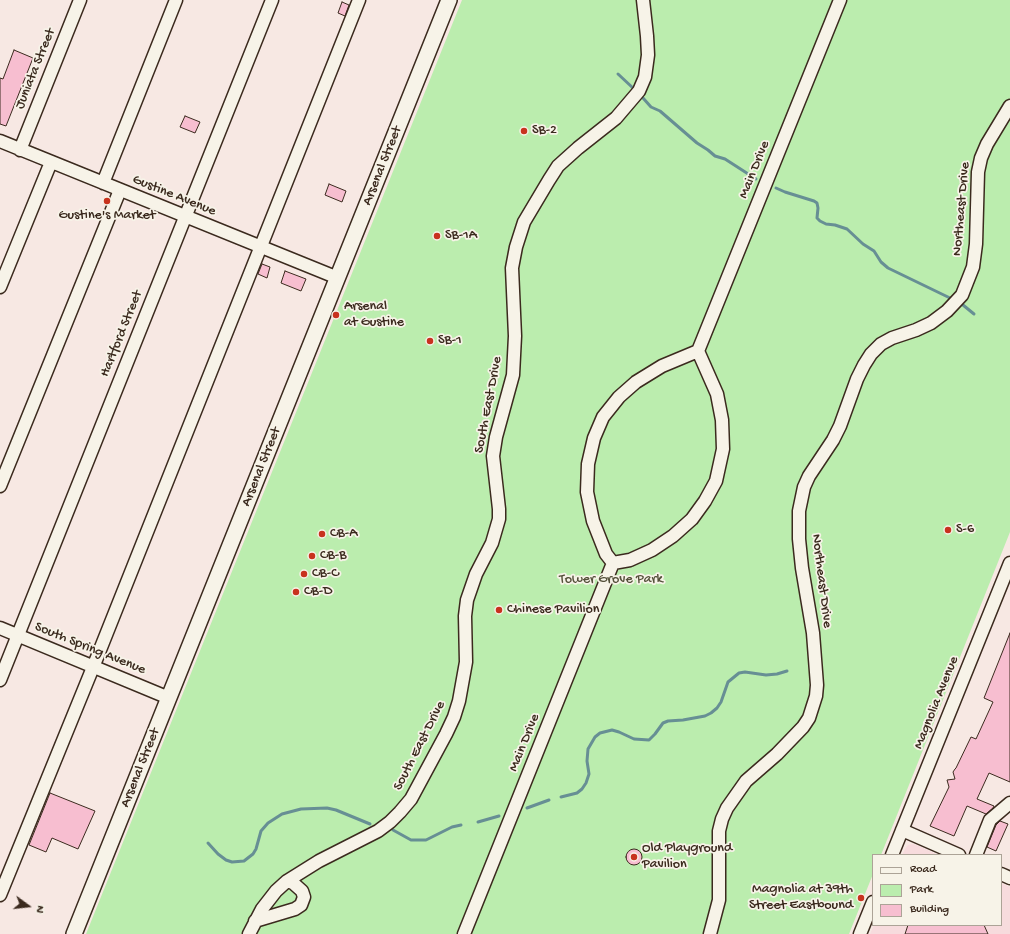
<!DOCTYPE html>
<html>
<head>
<meta charset="utf-8">
<style>
	body { margin:0 }
	#map { position:relative; width:1010px; height:934px; overflow:hidden; background:#f7e8e3; font-family:"Gochi Hand",sans-serif }
	canvas { display:block }
	.legend { position:absolute; left:872px; top:854px; width:130px; height:72px; box-sizing:border-box; background:#f7f3e8; border:1px solid #aca397; margin:0; padding:5px 7px; list-style:none; font-size:12px; color:#3b2a1e }
	.legend li { display:flex; align-items:center; gap:8px; height:20px }
	.legend b { width:20px; border:1px solid #aca397 }
	.north { position:absolute; left:8px; top:886px; width:40px; height:40px; -webkit-text-stroke:3px #f7f3e8; paint-order:stroke; rotate:105deg; font-size:11px; font-weight:700; line-height:16px; text-align:center; color:#3b2a1e }
	.north::after { content:''; display:block; margin:auto; width:14px; height:18px; background:#3b2a1e; clip-path:polygon(50% 0,100% 100%,50% 72%,0 100%) }
</style>
</head>
<body>
<div id="map">
<canvas width="1010" height="934"></canvas>
<ul class="legend">
<li><b style="height:5px;background:#f7f3e8"></b>Road</li>
<li><b style="height:11px;background:#bbedae"></b>Park</li>
<li><b style="height:11px;background:#f7bed0"></b>Building</li>
</ul>
<div class="north">N</div>
</div>
<script>
const c = document.querySelector('canvas').getContext('2d');
c.lineJoin = 'round';
function paint(path, color) { c.fillStyle = color; c.fill(path, 'evenodd'); }
const toPath = rows => new Path2D(rows.map(r => 'M' + r).join(''));
function strokePath(path, color, width, dash) { c.strokeStyle = color; c.lineWidth = width; c.lineCap = dash ? 'butt' : 'round'; c.setLineDash(dash || []); c.stroke(path); }
function write(font, color, halo, rows, align = 'center') {
  c.font = font + ' "Gochi Hand",sans-serif'; c.lineWidth = 3.5; c.setLineDash([]); c.textBaseline = 'middle'; c.strokeStyle = halo; c.fillStyle = color; for (const [text, x, y, turn = 0] of rows) {
    c.save(); c.translate(x, y); c.rotate((+turn || 0) * Math.PI / 180); c.textAlign = isNaN(turn) ? turn : align; if (halo) c.strokeText(text, 0, 0); c.fillText(text, 0, 0); c.restore();
  }
}
paint(toPath([
	[913,844,919,846,938,855,902,855,905,849,908,845],
	[1001,883,1010,887,1010,934,870,934,874,925,1001,925]
]), '#f7dbdd');
paint(toPath([
	[462,0,1010,0,1010,532,881,855,873,855,873,874,849,934,86,934]
]), '#bbedae');
strokePath(toPath([
	[618,74,633,88],
	[643,98,651,107,660,111,697,143,708,150,715,156,725,159,756,179],
	[776,188,785,192,814,201,817,203,818,208,817,218,820,221,826,224,835,225,847,229,863,244,874,251,881,262,888,268,950,298],
	[963,305,974,314],
	[561,797,577,793,582,789,586,783,589,774,587,761,588,749,595,737,600,733,612,730,619,732,634,739,649,740,655,734,663,723,668,721,683,720,705,716,711,713,717,708,721,702,728,682,739,673,745,672,766,675,777,674,787,671],
	[527,808,549,800],
	[478,822,499,816],
	[393,830,411,840,426,840,452,827,461,825],
	[208,843,218,854,226,860,232,862,244,861,253,854,256,849,261,831,268,823,282,814,301,809,327,808,336,810,370,824]
]), '#678f94', 3);
const building = toPath([
	[342,2,349,5,345,16,338,13,342,2],
	[14,50,33,58,6,126,0,124,0,78,3,79,14,50],
	[185,116,200,122,195,133,180,127,185,116],
	[329,184,346,191,342,202,325,195,329,184],
	[262,264,270,267,267,278,258,274,262,264],
	[285,271,306,279,301,291,281,283,285,271],
	[1010,633,1010,782,989,773,977,799,994,806,993,808,986,814,967,806,954,836,930,826,949,787,947,780,955,779,953,772,955,769,956,768,971,737,976,739,993,702,984,698,1010,633],
	[50,793,95,811,78,849,52,838,46,852,29,845,50,793],
	[1000,821,1008,824,996,851,987,847,996,825,1000,821],
	'626 857a8 8 0 1 1 16 0a8 8 0 1 1-16 0Z',
	[908,925,984,925,988,934,905,934,908,925]
]);
paint(building, '#f7bed0');
strokePath(building, '#3b2a1e', 1);
const minor = toPath([
	[0,141,338,278],
	[20,150,80,0],
	[103,183,176,0],
	[0,287,51,162],
	[698,351,717,394,722,420,723,449,716,481,705,501,692,519,673,536,652,550,630,560,613,563,606,554,593,521,587,492,588,464,594,438,603,417,619,397,636,382,662,366,698,351],
	[698,351,840,0],
	[0,486,120,190],
	[0,628,169,698],
	[0,680,272,0],
	[902,830,959,855],
	[892,855,1010,563],
	[976,855,990,820,1010,803],
	[1001,874,1010,878],
	[0,895,98,655,359,0],
	[255,921,295,909,301,905,304,897,302,891,293,883,287,881],
	[249,934,262,909,276,891,287,881,319,861,378,831,390,822,400,812,411,799,446,734,454,717,459,701,466,662,465,616,467,600,476,574,492,543,499,519,499,509,493,456,496,437,513,375,515,336,512,268,516,247,524,222,549,180,558,166,578,148,616,118,639,91,645,77,648,55,647,36,643,0],
	[464,934,613,563],
	[710,934,719,900,719,831,722,819,727,808,746,781,777,754,803,727,809,718,816,696,817,685,813,633,802,568,799,539,799,511,804,487,809,476,833,440,840,426,857,379,864,365,871,354,881,344,892,338,916,330,931,323,947,311,962,295,973,267,976,244,978,172,981,158,987,144,1010,106],
	[860,934,873,902]
]);
const major = toPath([
	[74,934,449,0]
]);
strokePath(minor, '#3b2a1e', 15);
strokePath(major, '#3b2a1e', 18);
strokePath(minor, '#f7f3e8', 12);
strokePath(major, '#f7f3e8', 15);
for (const [x, y, r, color] of [
	[524,131,4,"#c8321e"],
	[107,201,4,"#c8321e"],
	[437,236,4,"#c8321e"],
	[336,315,4,"#c8321e"],
	[430,341,4,"#c8321e"],
	[948,530,4,"#c8321e"],
	[322,534,4,"#c8321e"],
	[312,556,4,"#c8321e"],
	[304,574,4,"#c8321e"],
	[296,592,4,"#c8321e"],
	[499,610,4,"#c8321e"],
	[634,857,4,"#c8321e"],
	[861,898,4,"#c8321e"]
]) { const dot = new Path2D(); dot.arc(x, y, r, 0, 2 * Math.PI); c.fillStyle = color; c.fill(dot); strokePath(dot, '#f7f3e8', 1.5); }
write('14px', '#3b2a1e', '#f7f3e8', [
	["Juniata Street",36,69,-68],
	["Arsenal Street",383,166,-68],
	["Main Drive",755,170,-68],
	["Gustine Avenue",174,196,22],
	["Northeast Drive",962,209,-85],
	["Hartford Street",122,334,-68],
	["South East Drive",489,405,-79],
	["Arsenal Street",262,467,-68],
	["Northeast Drive",821,581,83],
	["South Spring Avenue",90,649,22],
	["Magnolia Avenue",937,703,-68],
	["Main Drive",525,743,-68],
	["South East Drive",420,746,-63],
	["Arsenal Street",141,768,-68]
]);
write('14px', '#3b2a1e', '#f7f3e8', [
	["SB-2",532,131],
	["Gustine's Market",107,216,"center"],
	["SB-1A",445,236],
	["Arsenal",344,307],
	["at Gustine",344,323],
	["SB-1",438,341],
	["S-6",956,530],
	["CB-A",330,534],
	["CB-B",320,556],
	["CB-C",312,574],
	["CB-D",304,592],
	["Chinese Pavilion",507,610],
	["Old Playground",642,849],
	["Pavilion",642,865],
	["Magnolia at 39th",853,890,"right"],
	["Street Eastbound",853,906,"right"]
], 'left');
write('14px', '#55513b', '#f7f3e8', [
	["Tower Grove Park",611,580]
]);
</script>
</body>
</html>
